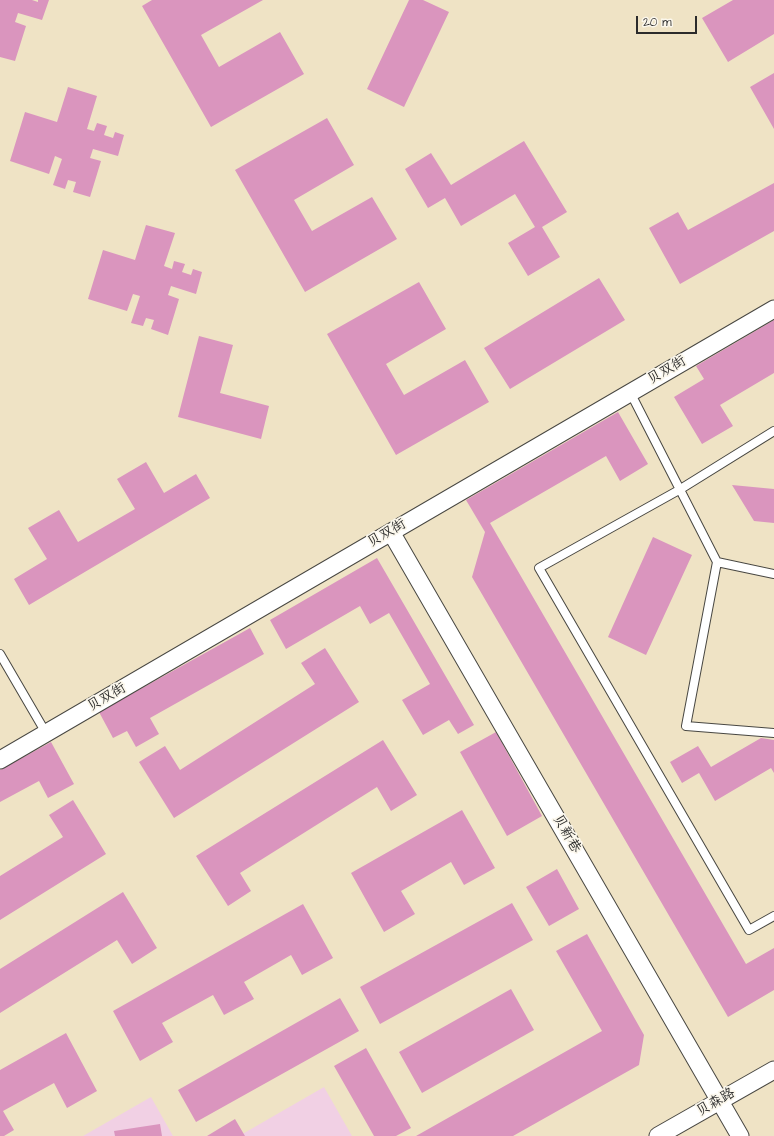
<!DOCTYPE html>
<html>
<head>
<meta charset="utf-8">
<style>
	body { margin:0 }
	#map { position:relative; width:774px; height:1136px; overflow:hidden; background:#efe3c5; font-family:"Architects Daughter",sans-serif }
	canvas { display:block }
	.scale { position:absolute; left:636px; top:16px; width:61px; height:18px; box-sizing:border-box; border:2px solid #2b2b2b; border-top:0; padding-left:5px; font-size:12px; line-height:14px; white-space:nowrap; color:#2b2b2b; -webkit-text-stroke:3px #fbf7ec; paint-order:stroke }
</style>
</head>
<body>
<div id="map">
<canvas width="774" height="1136"></canvas>
<div class="scale">20 m</div>
</div>
<script>
const c = document.querySelector('canvas').getContext('2d');
c.lineJoin = 'round';
function paint(path, color) { c.fillStyle = color; c.fill(path, 'evenodd'); }
const toPath = rows => new Path2D(rows.map(r => 'M' + r).join(''));
function strokePath(path, color, width, dash) { c.strokeStyle = color; c.lineWidth = width; c.lineCap = dash ? 'butt' : 'round'; c.setLineDash(dash || []); c.stroke(path); }
function write(font, color, halo, rows, align = 'center') {
  c.font = font + ' "Architects Daughter","LXGW WenKai TC",sans-serif'; c.lineWidth = 3.5; c.setLineDash([]); c.textBaseline = 'middle'; c.strokeStyle = halo; c.fillStyle = color; for (const [text, x, y, turn = 0] of rows) {
    c.save(); c.translate(x, y); c.rotate((+turn || 0) * Math.PI / 180); c.textAlign = isNaN(turn) ? turn : align; if (halo) c.strokeText(text, 0, 0); c.fillText(text, 0, 0); c.restore();
  }
}
paint(toPath([
	[324,1087,352,1136,239,1136],
	[151,1097,173,1136,83,1136]
]), '#f1d0e4');
paint(toPath([
	[0,0,32,0,38,2,38,0,49,0,42,20,18,13,15,22,26,26,15,61,0,57],
	[152,0,263,0,201,35,219,67,280,32,304,74,211,127,142,6],
	[409,0,423,0,449,12,404,107,367,89],
	[733,0,774,0,774,34,728,62,702,18],
	[774,73,774,129,750,87],
	[68,87,97,96,87,129,94,131,97,123,107,126,104,135,113,138,115,132,124,135,118,156,93,149,90,158,101,161,90,197,73,192,76,182,68,180,65,189,53,185,62,159,55,156,49,174,10,161,25,112,57,122],
	[327,118,354,165,294,200,312,231,372,197,397,239,305,292,235,170],
	[524,141,567,212,542,227,560,257,528,276,508,243,535,227,515,194,461,226,445,198,428,208,405,169,431,153,451,185],
	[774,183,774,231,680,284,649,228,678,212,688,230],
	[146,225,175,233,164,266,172,269,174,261,185,264,182,272,191,275,193,269,202,272,196,294,171,286,168,295,179,299,168,335,151,329,154,320,146,318,143,326,131,323,140,296,133,294,127,311,88,299,103,250,135,260],
	[599,278,625,320,510,389,484,348],
	[419,282,446,329,386,364,404,395,465,360,489,402,396,455,327,334],
	[774,320,774,373,720,405,733,426,702,444,674,397,704,379,696,366],
	[199,336,233,345,220,393,269,406,261,439,178,417],
	[618,412,648,464,620,481,606,456,490,523,746,964,774,948,774,990,728,1017,472,577,485,532,466,500],
	[146,462,164,493,196,474,210,498,29,605,14,579,47,559,28,528,59,510,78,542,135,509,117,479],
	[732,485,774,489,774,523,754,521],
	[653,537,692,555,646,655,608,637],
	[377,558,474,725,458,734,449,720,423,735,402,700,430,684,389,613,370,624,360,606,286,649,270,620],
	[250,628,264,654,150,718,159,734,136,747,127,731,113,738,99,712],
	[325,648,359,702,174,818,139,762,165,746,180,770,315,684,301,663],
	[496,732,542,816,507,836,460,752],
	[761,738,774,740,774,773,771,768,715,801,699,773,682,783,670,762,698,746,711,767],
	[383,740,417,795,391,811,377,787,240,873,251,891,228,906,196,856],
	[51,742,74,784,48,798,39,781,0,802,0,770],
	[73,800,106,854,0,920,0,876,63,837,49,815],
	[462,810,495,868,464,885,451,862,401,891,415,914,384,932,351,873],
	[557,869,579,909,549,926,526,887],
	[123,892,157,948,132,964,117,940,0,1013,0,969],
	[512,903,533,940,380,1024,360,987],
	[303,904,333,958,302,975,291,955,244,982,254,999,224,1015,213,995,162,1023,173,1042,140,1061,113,1011],
	[587,934,644,1035,639,1065,513,1136,416,1136,602,1031,556,951],
	[511,989,534,1030,422,1093,399,1052],
	[340,998,359,1031,196,1122,178,1090],
	[66,1033,97,1091,67,1108,54,1083,3,1111,14,1130,4,1136,0,1136,0,1070],
	[366,1048,411,1128,396,1136,374,1136,334,1066],
	[235,1119,245,1136,207,1136],
	[160,1124,162,1136,115,1136,114,1131]
]), '#da95be');
const lane = toPath([
	[630,392,717,562,774,574],
	[774,431,679,490,539,568,749,930,774,916],
	[717,562,686,726,774,733],
	[0,654,46,733]
]);
const street = toPath([
	[391,532,740,1136],
	[0,760,774,309],
	[658,1136,774,1070]
]);
strokePath(lane, '#484742', 10);
strokePath(street, '#484742', 19);
strokePath(lane, '#fff', 8);
strokePath(street, '#fff', 17);
write('14px', '#2b2b2b', '#fbf7ec', [
	["贝双街",667,371,-30],
	["贝双街",387,534,-30],
	["贝双街",107,698,-30],
	["贝新巷",566,834,60],
	["贝森路",716,1103,-30]
]);
</script>
</body>
</html>
